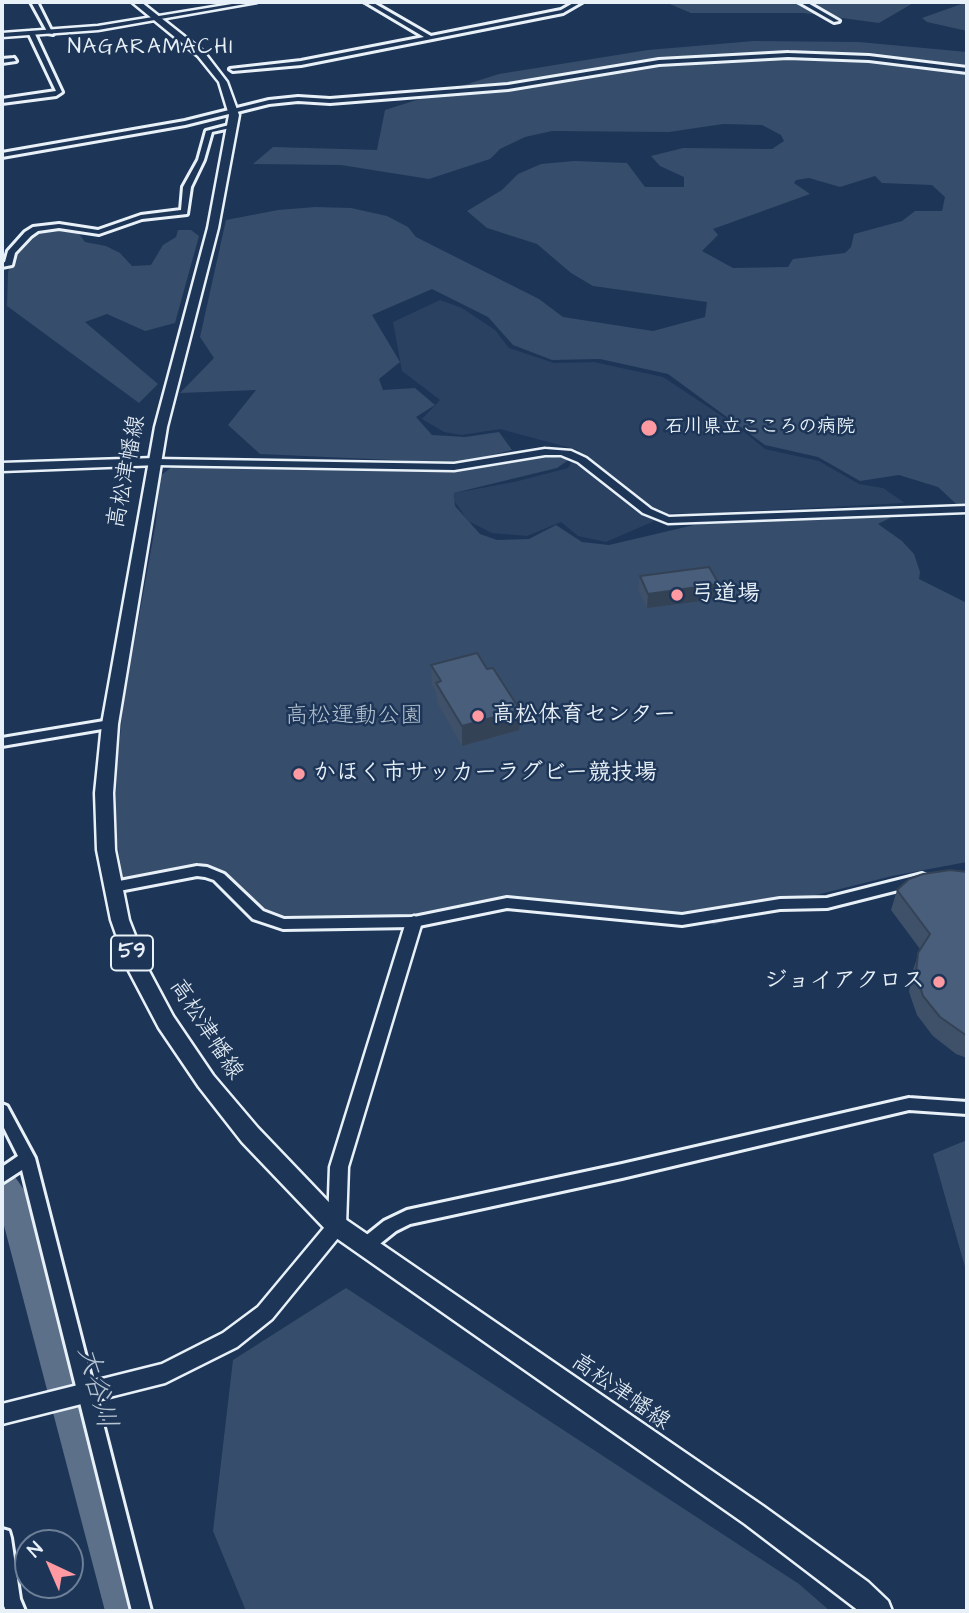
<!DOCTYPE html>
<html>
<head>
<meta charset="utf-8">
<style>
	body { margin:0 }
	#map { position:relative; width:969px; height:1613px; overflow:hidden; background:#1d3557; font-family:"Architects Daughter",sans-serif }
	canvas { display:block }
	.frame { position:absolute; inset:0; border:4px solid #e8f1f8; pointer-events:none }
	.north { position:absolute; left:14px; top:1529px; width:70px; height:70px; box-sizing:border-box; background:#1d3557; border:2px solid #6e8097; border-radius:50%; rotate:316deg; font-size:19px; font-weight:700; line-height:28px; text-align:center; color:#e8f1f8 }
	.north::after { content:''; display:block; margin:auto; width:24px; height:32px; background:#ff9aa2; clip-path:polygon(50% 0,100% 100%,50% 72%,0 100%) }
</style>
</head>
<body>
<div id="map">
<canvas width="969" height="1613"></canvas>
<div class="frame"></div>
<div class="north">N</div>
</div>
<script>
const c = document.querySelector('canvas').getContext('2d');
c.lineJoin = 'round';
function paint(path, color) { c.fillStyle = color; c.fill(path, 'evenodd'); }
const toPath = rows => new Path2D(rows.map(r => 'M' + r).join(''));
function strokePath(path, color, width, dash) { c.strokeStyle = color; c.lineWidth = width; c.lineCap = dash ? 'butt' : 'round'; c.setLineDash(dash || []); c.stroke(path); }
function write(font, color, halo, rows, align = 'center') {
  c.font = font + ' "Architects Daughter","Klee One",sans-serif'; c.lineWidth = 5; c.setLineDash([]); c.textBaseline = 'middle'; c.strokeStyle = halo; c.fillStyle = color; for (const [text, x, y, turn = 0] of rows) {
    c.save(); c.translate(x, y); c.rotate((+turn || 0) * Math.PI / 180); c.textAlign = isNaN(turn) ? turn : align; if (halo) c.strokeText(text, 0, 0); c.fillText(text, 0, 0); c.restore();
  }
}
paint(toPath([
	[440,300,462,308,495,330,509,348,554,363,594,362,663,377,737,426,765,449,819,461,859,484,883,488,905,503,690,514,673,513,606,542,578,536,561,522,527,536,492,533,468,521,455,502,454,493,514,482,568,468,578,450,500,429,462,435,444,432,422,419,440,400,402,371,393,322]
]), '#2a4162');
paint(toPath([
	[665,2,915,2,879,23,804,13,691,13],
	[967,2,967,31,927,22,922,18],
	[754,41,859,42,967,52,967,514,938,487,899,475,860,481,818,457,765,445,668,374,600,359,552,360,513,345,488,317,432,289,372,315,400,362,379,379,383,390,415,388,435,405,416,417,432,435,465,437,499,432,512,450,460,463,260,454,228,425,256,390,180,393,214,358,200,337,226,220,278,210,315,207,351,208,387,216,408,227,416,237,539,299,563,317,653,331,705,317,707,302,593,286,571,273,537,244,487,228,467,211,502,190,518,174,541,164,574,161,627,163,645,187,684,187,684,177,660,166,651,156,683,148,772,149,784,141,781,135,762,125,723,124,669,132,552,131,525,137,500,149,490,159,429,179,341,165,253,164,273,147,377,150,385,110,499,74,648,50],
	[875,176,882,183,932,185,945,197,942,211,915,211,902,221,854,234,851,247,845,253,793,259,788,267,733,268,702,251,718,235,713,229,810,194,794,183,796,180,809,178,840,187],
	[51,227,77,231,85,242,106,246,120,253,132,266,151,265,163,245,176,237,178,230,191,230,199,236,175,323,145,331,107,314,85,322,158,384,139,403,7,306,8,272,15,250,27,236],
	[546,456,570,459,557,468,454,493,455,506,480,534,497,540,529,539,556,525,582,542,609,545,694,525,811,516,885,514,890,518,878,524,902,541,914,554,920,572,919,579,967,603,967,862,892,876,780,904,713,925,707,910,672,915,508,899,425,917,282,921,261,914,227,876,202,866,123,882,115,826,117,763,124,700,156,522,160,476,173,466,423,470,490,466],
	[967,1140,967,1274,933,1154],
	[346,1288,799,1584,830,1611,246,1611,213,1531,233,1360]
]), '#374d6c');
paint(toPath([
	[2,1170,13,1174,27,1194,143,1611,105,1611,2,1218,2,1170]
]), '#5d7089');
const minor = toPath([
	[31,2,37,2,53,34,48,33,31,2],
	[365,2,372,2,431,36,561,10,575,2,582,2,563,13,301,65,233,71,230,69,301,61,424,37,365,2],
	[799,2,806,2,839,21,834,22,799,2],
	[32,32,35,34,62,92,56,96,2,103,2,99,56,91,29,34,32,32],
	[788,53,869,56,967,68,967,72,869,60,788,57,659,64,508,89,330,103,298,101,269,104,185,125,2,157,2,153,185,121,269,100,298,97,330,99,508,85,659,60,788,53],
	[14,58,16,61,2,63,2,59,14,58],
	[233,124,236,126,235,127,212,132,204,160,191,187,187,214,142,219,99,234,59,228,38,231,31,236,15,253,12,265,2,267,2,263,5,262,8,251,25,232,33,227,59,224,98,230,141,215,181,210,183,187,198,160,206,131,233,124],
	[110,720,116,724,114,727,2,746,2,738,110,720],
	[197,866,207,867,224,874,263,911,284,919,414,917,507,898,682,915,780,899,827,898,922,874,927,876,928,879,927,882,922,884,827,908,780,909,682,925,507,908,414,927,283,929,253,919,214,880,205,877,197,876,114,892,109,890,108,887,109,884,114,882,197,866],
	[909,1098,967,1102,967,1114,909,1110,622,1178,410,1224,396,1231,371,1251,365,1253,359,1251,357,1246,359,1241,384,1221,407,1210,622,1164,909,1098],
	[2,1104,7,1106,35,1158,151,1611,132,1611,22,1170,2,1183,2,1167,18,1156,2,1124,2,1104],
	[2,1529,9,1531,11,1538,20,1599,25,1611,6,1611,2,1601,2,1529]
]);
const tertiary = toPath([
	[244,2,257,2,98,30,2,37,2,33,98,26,244,2],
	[545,449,571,451,586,458,651,509,669,517,967,506,967,512,668,523,643,513,578,462,561,455,545,455,454,470,155,465,150,462,155,459,454,464,545,449],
	[414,916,419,918,422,922,348,1167,346,1226,343,1232,272,1319,237,1347,165,1383,2,1424,2,1404,162,1364,223,1333,258,1307,328,1223,330,1167,406,922,409,918,414,916]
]);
const secondary = toPath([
	[155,458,161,462,159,465,2,471,2,463,155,458]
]);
const primary = toPath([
	[132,2,141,2,204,52,227,82,239,115,218,228,167,427,118,724,113,793,115,850,129,920,149,971,173,1016,213,1075,258,1128,345,1219,763,1506,868,1582,888,1601,892,1611,859,1611,745,1524,329,1233,242,1142,199,1087,159,1028,129,971,111,920,97,850,95,793,102,724,155,427,208,228,229,115,219,82,198,56,132,2]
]);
strokePath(minor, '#e8f1f8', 6);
strokePath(tertiary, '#e8f1f8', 5);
strokePath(secondary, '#e8f1f8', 5);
strokePath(primary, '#e8f1f8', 5);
paint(minor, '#1d3557');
paint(tertiary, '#1d3557');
paint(secondary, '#1d3557');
paint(primary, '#1d3557');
paint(toPath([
	[640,576,717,599,647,608,638,590],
	[431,665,487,669,520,710,519,730,462,746,437,702,436,692,432,685],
	[967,872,967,1058,956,1054,933,1036,917,1015,909,992,912,973,920,949,891,910,897,890]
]), '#3f5169');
paint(toPath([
	[719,584,717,599,647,608,648,594],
	[520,710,519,730,462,746,462,726]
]), '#334255');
const building = toPath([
	[709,567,719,584,648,594,640,576,709,567],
	[477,653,487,669,493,668,520,710,462,726,436,683,441,681,431,665,477,653],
	[950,870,967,872,967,1036,940,1017,923,996,916,973,918,953,930,934,897,890,909,879,923,874,950,870]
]);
paint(building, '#495e7a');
strokePath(building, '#334255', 2);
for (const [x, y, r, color] of [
	[649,428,9,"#ff9aa2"],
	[677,595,7,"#ff9aa2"],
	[478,716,7,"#ff9aa2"],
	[299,774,7,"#ff9aa2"],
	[939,982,7,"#ff9aa2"]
]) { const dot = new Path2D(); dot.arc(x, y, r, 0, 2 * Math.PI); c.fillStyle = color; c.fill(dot); strokePath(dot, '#1d3557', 2.5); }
write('bold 19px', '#e8f1f8', '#1d3557', [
	["石川県立こころの病院",665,428]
], 'left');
c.letterSpacing = '2px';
write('21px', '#e8f1f8', '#1d3557', [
	["NAGARAMACHI",151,49]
]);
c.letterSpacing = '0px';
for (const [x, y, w] of [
	[132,953,42]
]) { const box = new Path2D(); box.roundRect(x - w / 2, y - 17.5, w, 35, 5); c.fillStyle = '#1d3557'; c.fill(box); strokePath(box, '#e8f1f8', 2); }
write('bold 21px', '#e8f1f8', null, [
	["59",132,953]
]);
write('23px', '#e8f1f8', '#1d3557', [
	["高松津幡線",128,472,-79],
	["高松津幡線",205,1030,57],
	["高松津幡線",620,1393,35]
]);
write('bold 23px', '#e8f1f8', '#1d3557', [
	["弓道場",691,595],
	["高松体育センター",492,716],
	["かほく市サッカーラグビー競技場",313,774],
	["ジョイアクロス",925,982,"right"]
], 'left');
write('23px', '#b3c0ce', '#1d3557', [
	["高松運動公園",354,717]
]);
write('italic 28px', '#b7c4d1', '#1d3557', [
	["大谷川",95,1388,75]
]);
</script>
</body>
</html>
